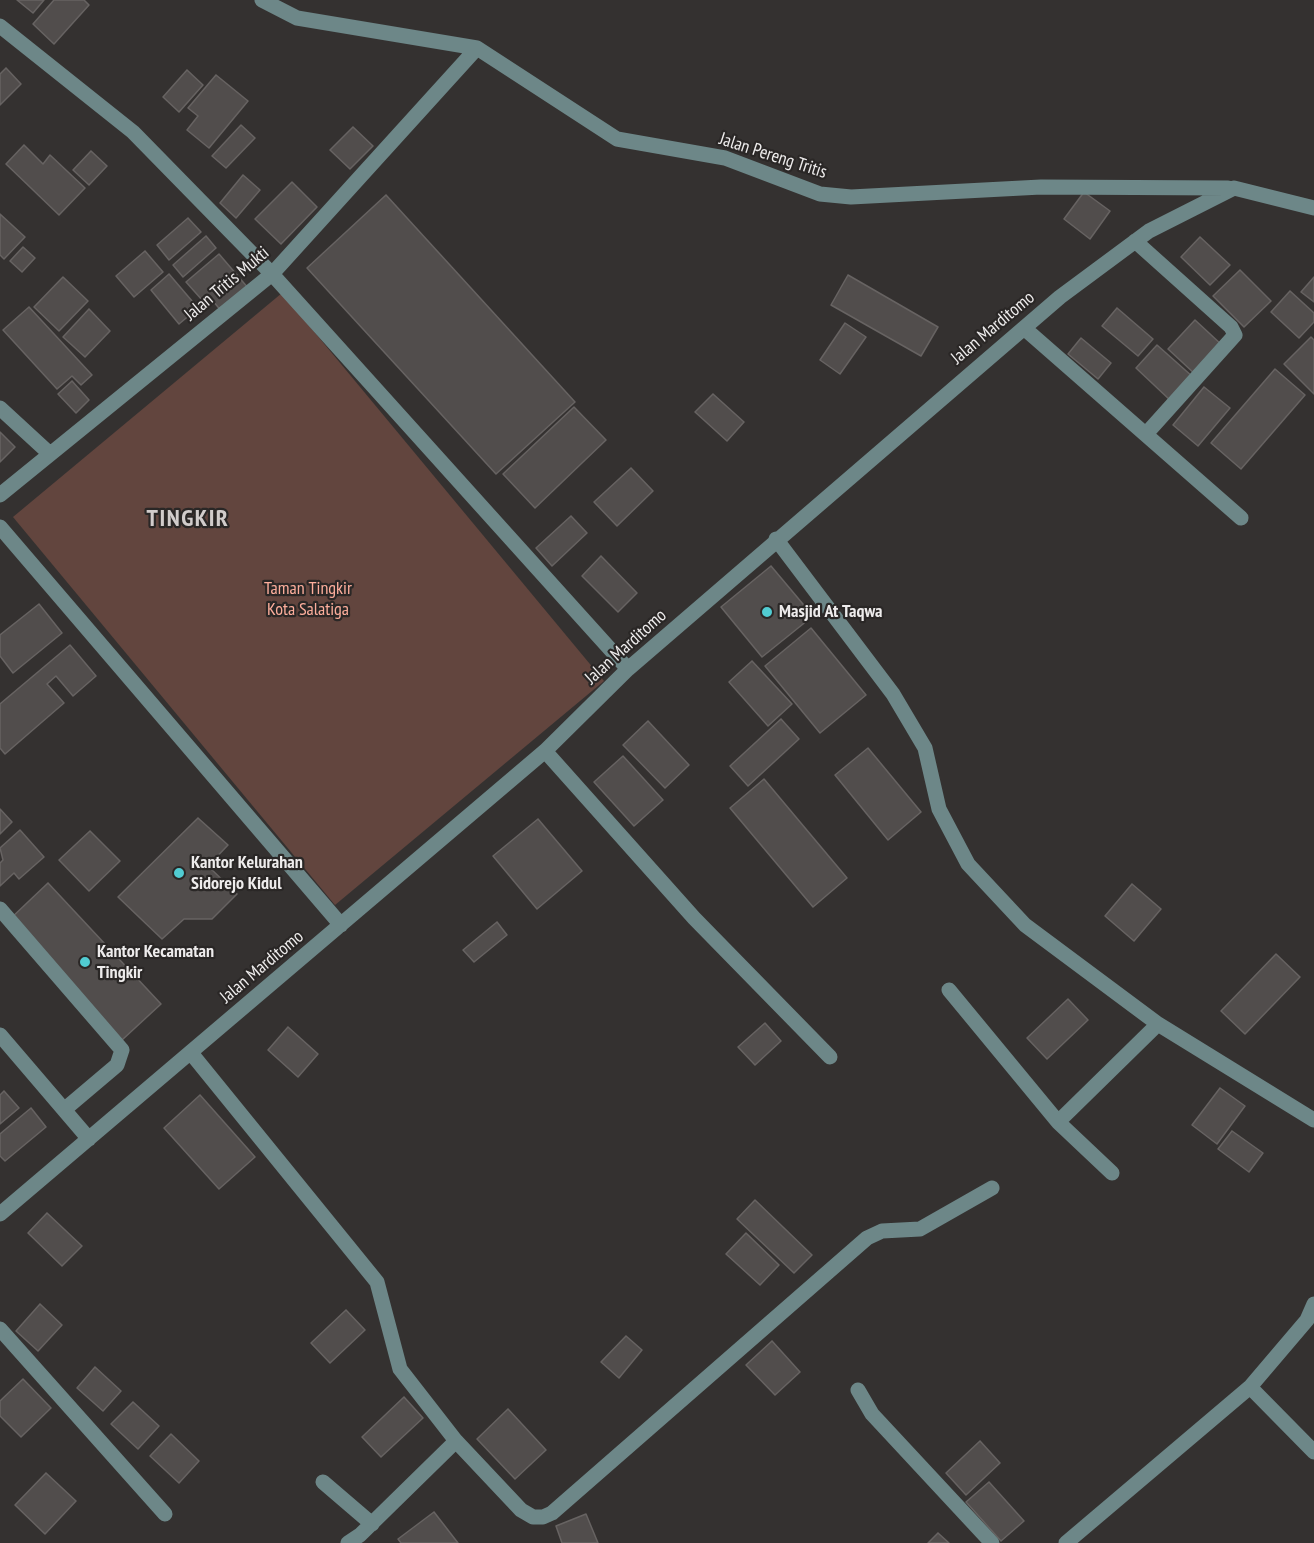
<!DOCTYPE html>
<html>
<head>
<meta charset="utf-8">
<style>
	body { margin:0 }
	canvas { display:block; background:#343130 }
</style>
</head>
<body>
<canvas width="1314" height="1543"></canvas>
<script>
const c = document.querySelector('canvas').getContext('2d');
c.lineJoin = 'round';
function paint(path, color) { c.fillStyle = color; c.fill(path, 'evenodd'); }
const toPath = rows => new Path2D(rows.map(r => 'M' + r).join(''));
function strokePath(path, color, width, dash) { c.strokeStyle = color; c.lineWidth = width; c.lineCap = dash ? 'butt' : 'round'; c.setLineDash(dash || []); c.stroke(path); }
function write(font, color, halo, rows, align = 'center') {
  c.font = font + ' "PT Sans Narrow",sans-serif'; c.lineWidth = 4.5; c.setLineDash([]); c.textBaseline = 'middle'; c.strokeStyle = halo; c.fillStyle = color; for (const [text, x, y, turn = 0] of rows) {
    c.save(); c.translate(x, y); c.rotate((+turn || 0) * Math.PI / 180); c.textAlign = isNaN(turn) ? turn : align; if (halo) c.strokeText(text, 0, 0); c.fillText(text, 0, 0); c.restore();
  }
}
paint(toPath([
	[282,293,604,681,335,905,13,517]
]), '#62453e');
const building = toPath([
	[17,0,44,0,33,13,17,0],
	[54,0,84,0,89,5,54,44,33,24,54,0],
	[6,68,21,84,0,105,0,74,6,68],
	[187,70,203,85,179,112,163,97,187,70],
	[216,75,248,101,209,148,187,130,198,116,188,108,216,75],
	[241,125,255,138,226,168,212,156,241,125],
	[353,127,373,146,350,169,330,150,353,127],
	[24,145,43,164,50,155,85,188,59,215,6,164,24,145],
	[91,151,107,166,89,185,73,170,91,151],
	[243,175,260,190,236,218,220,203,243,175],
	[292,182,317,207,281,244,255,219,292,182],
	[1084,192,1110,211,1090,239,1064,219,1084,192],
	[386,195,575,402,496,474,307,268,386,195],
	[0,214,25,237,4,259,0,255,0,214],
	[188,218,201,232,169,260,157,245,188,218],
	[206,236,216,248,183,277,173,265,206,236],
	[1200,237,1230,265,1210,285,1181,257,1200,237],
	[23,247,35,258,22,272,10,261,23,247],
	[145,251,163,272,134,297,116,276,145,251],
	[219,254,249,289,222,312,209,296,203,301,186,282,219,254],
	[1240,270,1271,301,1244,327,1213,296,1240,270],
	[169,274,198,308,179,324,151,290,169,274],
	[848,275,938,327,921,356,831,305,848,275],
	[63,277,88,301,59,331,34,307,63,277],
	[1314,277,1314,302,1301,292,1314,277],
	[1290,291,1314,313,1314,322,1299,338,1271,312,1290,291],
	[29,307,92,375,81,385,72,376,57,389,3,330,29,307],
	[1117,308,1153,339,1138,356,1102,326,1117,308],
	[89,309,110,331,85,357,63,337,89,309],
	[1195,320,1223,346,1196,375,1168,349,1195,320],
	[845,323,866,337,840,374,820,360,845,323],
	[1311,337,1314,340,1314,394,1284,364,1311,337],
	[1081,338,1111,363,1098,379,1068,354,1081,338],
	[1157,345,1193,377,1171,401,1136,368,1157,345],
	[1275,369,1305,395,1241,469,1211,443,1275,369],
	[72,381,89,400,76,413,58,394,72,381],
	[1204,387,1230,408,1198,446,1173,425,1204,387],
	[713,394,744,422,727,441,695,412,713,394],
	[574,407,606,440,535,508,503,474,574,407],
	[0,432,15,447,0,462,0,432],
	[631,468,653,491,617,526,594,502,631,468],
	[571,516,587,533,552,566,536,548,571,516],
	[601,556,637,593,618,612,582,576,601,556],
	[771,566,813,616,762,657,721,607,771,566],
	[39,604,62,633,13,673,0,656,0,635,39,604],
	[811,628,866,695,820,733,765,666,811,628],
	[70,645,96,676,73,696,56,676,47,684,64,703,5,754,0,748,0,704,70,645],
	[752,661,792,704,768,726,729,682,752,661],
	[781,719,799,739,748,786,730,766,781,719],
	[648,721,689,765,665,788,623,745,648,721],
	[868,748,921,812,888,840,835,775,868,748],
	[623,756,663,800,634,826,594,782,623,756],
	[764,779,847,878,813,907,730,808,764,779],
	[0,809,12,822,0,834,0,809],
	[198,818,228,845,208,866,237,894,212,919,184,919,162,939,118,897,198,818],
	[538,819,582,871,537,909,493,856,538,819],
	[20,830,44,857,19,879,14,873,0,886,0,863,3,860,0,848,20,830],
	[90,831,120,861,89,891,59,860,90,831],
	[48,883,161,1004,122,1040,9,920,48,883],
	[1132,884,1161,909,1134,941,1105,916,1132,884],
	[497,922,507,935,474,962,463,950,497,922],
	[1276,954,1300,977,1245,1034,1221,1011,1276,954],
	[1068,999,1088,1020,1047,1059,1027,1038,1068,999],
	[765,1023,781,1041,755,1065,738,1047,765,1023],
	[288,1027,318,1054,298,1077,268,1050,288,1027],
	[1220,1088,1245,1106,1217,1144,1192,1125,1220,1088],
	[4,1091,19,1108,0,1124,0,1095,4,1091],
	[200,1095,255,1157,219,1189,164,1128,200,1095],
	[31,1108,46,1127,5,1161,0,1156,0,1134,31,1108],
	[1232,1131,1263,1153,1249,1172,1218,1149,1232,1131],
	[755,1200,812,1255,794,1273,737,1219,755,1200],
	[47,1213,82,1246,62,1266,28,1233,47,1213],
	[746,1233,779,1265,760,1285,726,1254,746,1233],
	[40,1304,62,1325,38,1351,16,1331,40,1304],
	[346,1310,365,1330,330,1363,311,1343,346,1310],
	[626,1336,642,1350,619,1378,601,1362,626,1336],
	[772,1341,800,1372,775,1395,746,1365,772,1341],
	[95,1367,121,1391,103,1411,77,1388,95,1367],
	[23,1379,51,1408,21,1437,0,1416,0,1401,23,1379],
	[404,1397,423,1418,381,1457,362,1437,404,1397],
	[133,1402,159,1426,138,1449,111,1424,133,1402],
	[508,1409,546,1450,515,1479,477,1439,508,1409],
	[171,1434,199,1461,179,1483,150,1456,171,1434],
	[980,1441,1000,1463,966,1495,946,1473,980,1441],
	[46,1473,76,1501,45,1534,15,1505,46,1473],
	[989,1482,1024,1521,1001,1541,966,1502,989,1482],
	[434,1512,458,1543,401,1543,398,1539,434,1512],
	[586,1514,598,1543,562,1543,556,1526,586,1514],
	[938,1533,949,1543,928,1543,938,1533]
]);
paint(building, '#514d4c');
strokePath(building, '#676362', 1.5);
strokePath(toPath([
	[262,0,297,18,477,48,617,139,725,158,820,194,851,197,1041,187,1228,188],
	[0,26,133,132,272,274,628,669],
	[1135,241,1231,327,1235,335,1146,434],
	[1024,328,1241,518],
	[0,408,50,454],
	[0,495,272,274,477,48],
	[0,527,341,925],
	[776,539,893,694,925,748,939,809,968,864,1025,925,1158,1024,1314,1120],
	[545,751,694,918,830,1057],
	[0,909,122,1050,117,1065,65,1109],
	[949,990,1058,1122],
	[0,1035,89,1139],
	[191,1053,377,1282,400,1369,456,1441,521,1510,533,1517,543,1517,552,1513,867,1238,882,1231,920,1229,992,1188],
	[1112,1173,1058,1122,1158,1024],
	[0,1214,545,751,628,669,1060,297,1149,231,1234,188,1314,208],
	[0,1329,165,1514],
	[1250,1387,1314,1452],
	[858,1390,872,1414,992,1543],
	[323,1482,372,1524],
	[348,1543,360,1535,456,1441],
	[1066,1543,1250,1387,1307,1320,1314,1304]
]), '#6d8788', 15);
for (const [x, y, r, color] of [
	[767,612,6,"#51ccd2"],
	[179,873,6,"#51ccd2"],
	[85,962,6,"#51ccd2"]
]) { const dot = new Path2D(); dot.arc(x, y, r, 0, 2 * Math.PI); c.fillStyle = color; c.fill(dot); strokePath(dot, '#2a2726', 2); }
write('18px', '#eeecec', '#2a2726', [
	["Jalan Pereng Tritis",773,156,18],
	["Jalan Tritis Mukti",227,284,-40],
	["Jalan Marditomo",993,328,-40],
	["Jalan Marditomo",626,647,-42],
	["Jalan Marditomo",262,967,-40]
]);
write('18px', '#fdae9c', '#2a2726', [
	["Taman Tingkir",308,589],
	["Kota Salatiga",308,610]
]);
write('bold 18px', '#eeecec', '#2a2726', [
	["Masjid At Taqwa",779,612],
	["Kantor Kelurahan",191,863],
	["Sidorejo Kidul",191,884],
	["Kantor Kecamatan",97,952],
	["Tingkir",97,973]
], 'left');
c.letterSpacing = '1.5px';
write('bold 24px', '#d1cccb', '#2a2726', [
	["TINGKIR",188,519]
]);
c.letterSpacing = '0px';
</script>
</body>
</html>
